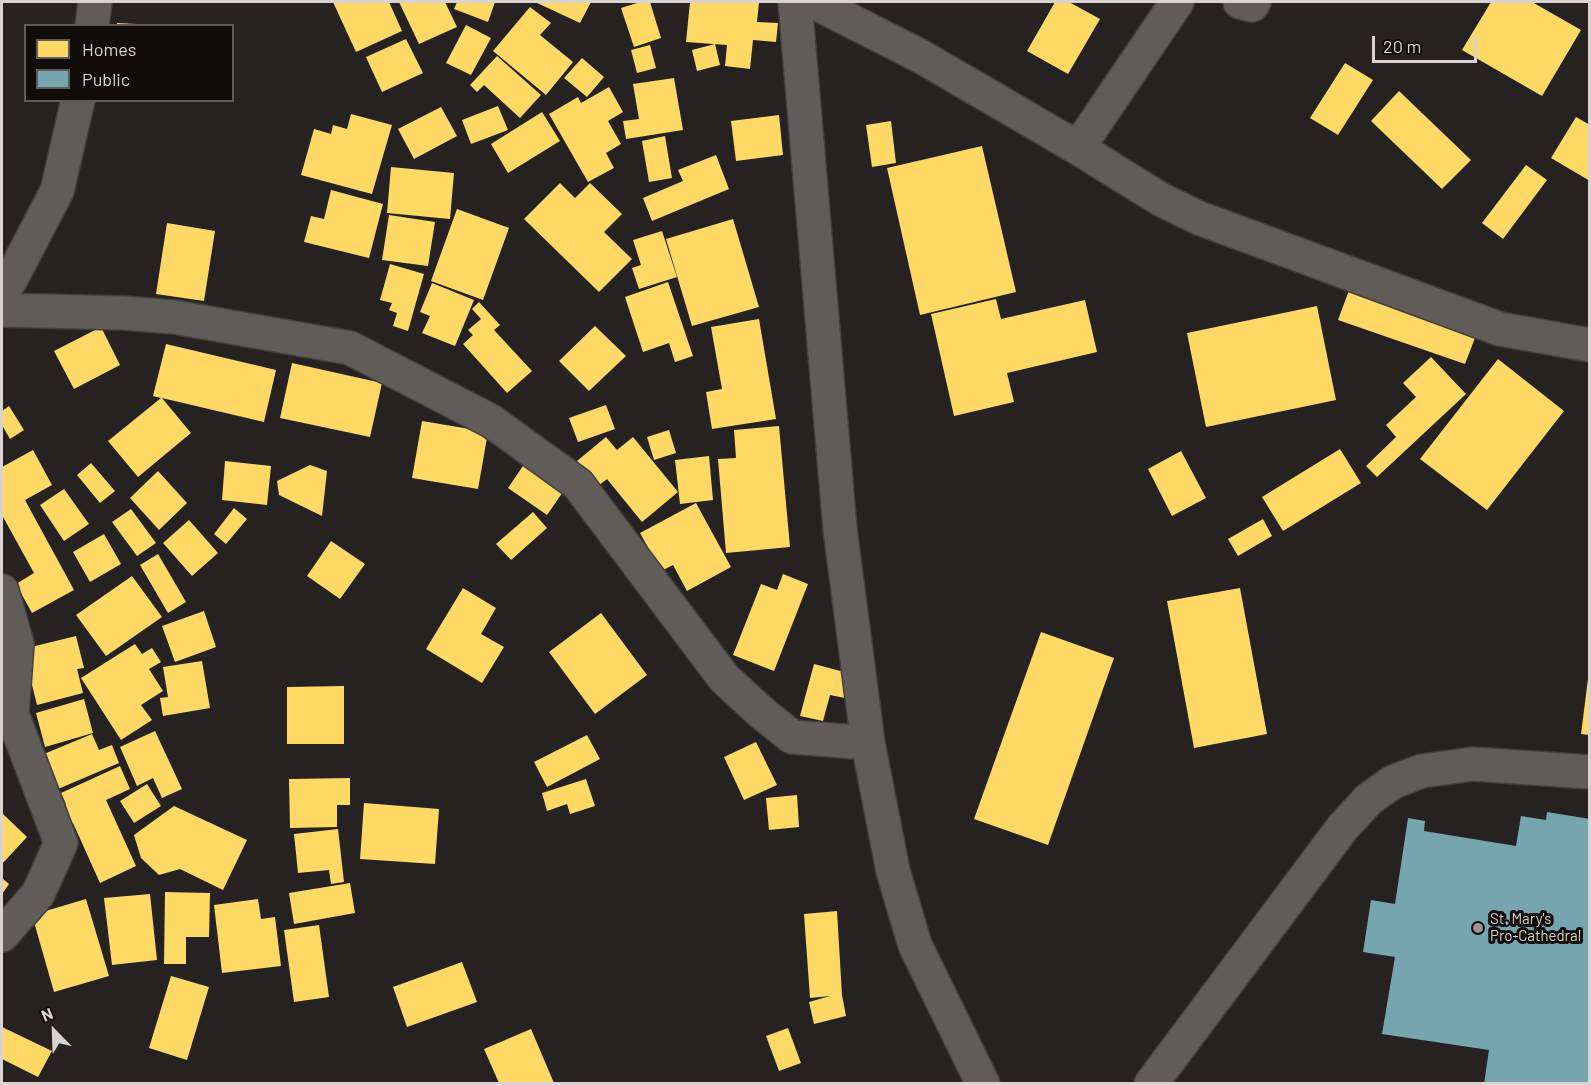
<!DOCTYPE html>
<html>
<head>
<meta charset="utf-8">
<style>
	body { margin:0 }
	#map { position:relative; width:1591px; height:1085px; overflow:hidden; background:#262221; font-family:Barlow,sans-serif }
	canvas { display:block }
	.frame { position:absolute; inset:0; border:3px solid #d8d2d0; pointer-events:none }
	.legend { position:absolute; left:24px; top:24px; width:210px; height:78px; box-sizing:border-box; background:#0f0c0a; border:2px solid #5f5b59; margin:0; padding:8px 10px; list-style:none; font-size:18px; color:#d8d2d0 }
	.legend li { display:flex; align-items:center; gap:12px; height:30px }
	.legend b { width:30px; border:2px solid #5f5b59 }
	.north { position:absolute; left:24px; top:1001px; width:60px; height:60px; -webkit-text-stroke:4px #0f0c0a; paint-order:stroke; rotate:337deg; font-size:16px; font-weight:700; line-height:24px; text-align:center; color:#d8d2d0 }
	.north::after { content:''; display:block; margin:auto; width:21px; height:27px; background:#d8d2d0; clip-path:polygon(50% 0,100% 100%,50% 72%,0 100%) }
	.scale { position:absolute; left:1372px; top:36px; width:105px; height:27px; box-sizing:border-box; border:3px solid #d8d2d0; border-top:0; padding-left:8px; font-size:18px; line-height:21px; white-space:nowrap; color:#d8d2d0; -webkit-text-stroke:4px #0f0c0a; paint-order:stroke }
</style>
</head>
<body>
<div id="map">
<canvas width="1591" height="1085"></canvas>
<div class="frame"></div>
<ul class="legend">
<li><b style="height:16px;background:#ffd966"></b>Homes</li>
<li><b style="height:16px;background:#76a5af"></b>Public</li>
</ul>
<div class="north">N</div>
<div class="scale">20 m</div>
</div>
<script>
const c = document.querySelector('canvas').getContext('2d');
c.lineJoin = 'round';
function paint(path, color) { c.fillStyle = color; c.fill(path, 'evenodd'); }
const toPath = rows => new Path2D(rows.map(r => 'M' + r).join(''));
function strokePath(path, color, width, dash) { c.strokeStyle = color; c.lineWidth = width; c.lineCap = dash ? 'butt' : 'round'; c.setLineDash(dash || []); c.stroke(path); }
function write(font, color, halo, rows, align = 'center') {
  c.font = font + ' Barlow,sans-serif'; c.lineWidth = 6; c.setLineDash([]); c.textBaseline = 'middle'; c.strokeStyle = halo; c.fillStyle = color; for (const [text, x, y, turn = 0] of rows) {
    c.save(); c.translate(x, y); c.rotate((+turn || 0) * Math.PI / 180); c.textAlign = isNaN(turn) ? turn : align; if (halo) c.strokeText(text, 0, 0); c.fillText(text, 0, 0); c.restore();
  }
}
paint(toPath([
	[333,2,389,2,402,31,356,52],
	[399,2,445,2,457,27,419,44],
	[457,2,495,2,488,22,454,9],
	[535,2,591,2,580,23],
	[640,2,650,2,661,38,634,47,621,8],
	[690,2,759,2,757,22,778,23,776,42,753,40,750,69,725,66,727,45,686,42],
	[1055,2,1069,2,1100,19,1068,74,1027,51],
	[1491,2,1532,2,1581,30,1542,96,1462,50],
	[530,7,551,23,540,35,573,62,546,95,493,51],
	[117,23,136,24,136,26,117,26],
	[466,25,491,38,471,75,446,63],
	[406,39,423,73,382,92,366,57],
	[715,44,720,65,697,71,692,50],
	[650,45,656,68,637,73,631,50],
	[497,56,541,95,520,118,484,85,477,92,470,85],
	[582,58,604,77,587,97,564,78],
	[1345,63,1373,80,1338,135,1310,118],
	[674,78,683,130,626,139,623,121,639,119,633,84],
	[609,87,623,112,608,121,621,144,606,153,614,168,588,182,549,114,578,97,581,103],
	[1399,91,1471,160,1442,189,1371,121],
	[498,106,508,130,471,144,462,120],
	[441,107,457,136,414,159,398,129],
	[542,112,560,141,508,173,491,144],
	[351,114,392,125,372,194,301,175,314,129,331,134,333,125,347,129],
	[779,115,783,155,736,161,731,121],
	[1576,117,1590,125,1590,181,1551,158],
	[891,121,896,163,872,167,866,125],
	[665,136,672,178,649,182,642,141],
	[982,146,1016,292,920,315,887,168],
	[716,155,729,189,652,221,643,198,683,181,678,170],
	[1526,165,1547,180,1503,239,1482,223],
	[391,167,454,173,450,219,387,213],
	[560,183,575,198,590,183,622,214,604,232,632,259,599,292,524,219],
	[331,190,383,204,369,258,304,242,311,216,324,219],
	[457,209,509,228,483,300,431,281],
	[389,215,435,222,428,266,382,260],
	[733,219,759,307,692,326,666,239],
	[167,223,215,231,204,301,156,294],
	[662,231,677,277,639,289,632,268,641,265,633,240],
	[390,264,424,274,408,331,393,326,397,313,389,310,392,303,380,300],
	[668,282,693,356,675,362,669,343,643,352,625,297],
	[432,283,474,300,455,346,422,333,430,316,420,312],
	[1351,285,1478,330,1465,364,1338,320],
	[996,299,1001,319,1085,300,1097,352,1007,373,1014,402,954,416,931,314],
	[479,302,500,325,494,330,532,371,507,393,463,344,473,335,468,330,481,319,472,309],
	[1317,306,1336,400,1206,427,1187,333],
	[759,319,776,419,712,429,706,392,722,389,711,327],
	[595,326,626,356,589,391,559,361],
	[101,327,120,365,74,389,54,351],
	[166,344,276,370,264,422,162,398,191,433,138,477,108,441,161,398,153,396],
	[1431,357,1466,394,1377,477,1366,466,1396,437,1386,425,1416,397,1403,383],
	[1498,359,1564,411,1487,510,1420,459],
	[292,363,382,383,370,437,280,418],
	[606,405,615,429,578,442,569,418],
	[9,406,24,430,10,439,2,425,2,411],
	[422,421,488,432,478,489,412,478],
	[779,426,790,547,726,553,718,459,736,458,734,430],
	[669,430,676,453,654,460,647,437],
	[606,437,617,450,633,437,678,492,642,522,607,479,598,486,577,461],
	[1340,449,1361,483,1283,531,1262,497],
	[33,450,52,485,25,500,74,590,32,613,16,584,34,573,2,515,2,467],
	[1181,451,1206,498,1172,516,1148,469],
	[709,456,713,500,680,504,675,460],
	[225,461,271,466,267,505,222,500],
	[91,463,115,491,100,503,77,475],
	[525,463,565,489,547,515,508,488],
	[310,465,327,471,322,516,279,495,277,481],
	[158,471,187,503,159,530,130,498],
	[64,489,89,524,64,541,40,505],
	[696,503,731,567,687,591,673,565,661,571,640,533],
	[234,508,247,519,226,544,214,534],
	[131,509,156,543,137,556,112,522],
	[533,512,547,528,511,560,496,544],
	[1263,519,1272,536,1238,556,1228,539],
	[189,520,218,553,192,576,163,543],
	[104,534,121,564,90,582,73,552],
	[331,541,365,564,340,599,307,576],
	[158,554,186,602,168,613,140,565],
	[783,574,808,584,774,671,733,655,761,584,777,590],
	[132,576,162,617,106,656,76,615],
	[463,588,496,608,481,634,504,647,482,683,426,649],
	[1240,588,1267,734,1194,748,1167,601],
	[204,611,216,647,175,662,162,626],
	[601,613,647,675,595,714,549,652],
	[1041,632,1114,658,1048,845,974,819],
	[76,636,84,668,77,669,83,693,37,705,23,649],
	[135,644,142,654,152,648,161,662,149,669,163,691,141,705,152,720,121,740,81,678],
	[202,661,210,708,163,716,160,698,168,697,163,667],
	[814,664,852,674,845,698,830,695,823,721,800,716],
	[1588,679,1590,679,1590,735,1581,734],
	[344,686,344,744,287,744,287,687],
	[84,699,93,733,45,747,36,713],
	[155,731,182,789,162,798,153,778,137,786,120,747],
	[92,734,99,750,112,745,119,763,58,789,44,754],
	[587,735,600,759,547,787,534,762],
	[756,742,777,785,744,800,724,757],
	[120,766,130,789,106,800,136,866,100,883,73,823,67,826,58,808,66,804,61,793],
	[350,778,350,805,337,805,337,827,290,828,289,779],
	[586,779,595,806,570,814,567,804,547,811,542,793],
	[147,784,161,806,134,823,120,801],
	[797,795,799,827,769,830,766,798],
	[364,803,439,809,435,864,360,859],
	[174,806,247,840,223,890,180,869,159,875,141,858,134,835],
	[2,813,27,837,2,864],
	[338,829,344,882,331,884,329,870,298,873,294,834],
	[2,878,9,884,2,894],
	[350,883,355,913,294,924,289,893],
	[165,892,210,893,209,937,186,937,186,964,164,964],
	[150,894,157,960,112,965,104,898],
	[86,899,109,976,54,992,32,915],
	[258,899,261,919,275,917,281,966,222,973,214,905],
	[837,911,842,995,846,1016,814,1024,809,1002,830,996,810,998,804,914],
	[319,925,329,997,294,1002,284,930],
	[462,962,477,1002,407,1027,393,987],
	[171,976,209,987,187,1060,149,1048],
	[2,1027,52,1051,38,1077,2,1059],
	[788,1028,801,1063,779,1071,766,1036],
	[531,1029,554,1083,499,1083,484,1049]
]), '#ffd966');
paint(toPath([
	[1547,812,1590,819,1590,1084,1484,1084,1489,1050,1382,1034,1395,957,1363,952,1371,900,1395,904,1408,818,1425,821,1424,831,1516,846,1521,816,1546,820]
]), '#76a5af');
const minor = toPath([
	[814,2,922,57,1078,148,1160,199,1199,218,1500,329,1590,345],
	[1240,2,1252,5,1254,2],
	[92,26,95,2],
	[1078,148,1177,2],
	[2,292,11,279,57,191,78,100],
	[2,310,123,313,174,317,350,348,491,421,578,484,724,678,762,713,792,737,868,743],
	[2,591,17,644,12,714,61,843,38,894,2,935],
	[1151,1084,1343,827,1369,799,1393,782,1422,771,1473,764,1590,772]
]);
const tertiary = toPath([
	[795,2,840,529,868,743,893,871,915,945,983,1084]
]);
strokePath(minor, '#433f3e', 36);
strokePath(tertiary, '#433f3e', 36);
strokePath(minor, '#5f5c5a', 33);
strokePath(tertiary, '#5f5c5a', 33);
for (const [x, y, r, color] of [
	[1478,928,6,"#9a9493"]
]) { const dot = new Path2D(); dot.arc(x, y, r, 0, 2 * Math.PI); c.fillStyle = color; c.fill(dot); strokePath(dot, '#0f0c0a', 2); }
write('15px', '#d8d2d0', '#0f0c0a', [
	["St. Mary's",1490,919],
	["Pro-Cathedral",1490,936]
], 'left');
</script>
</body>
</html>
